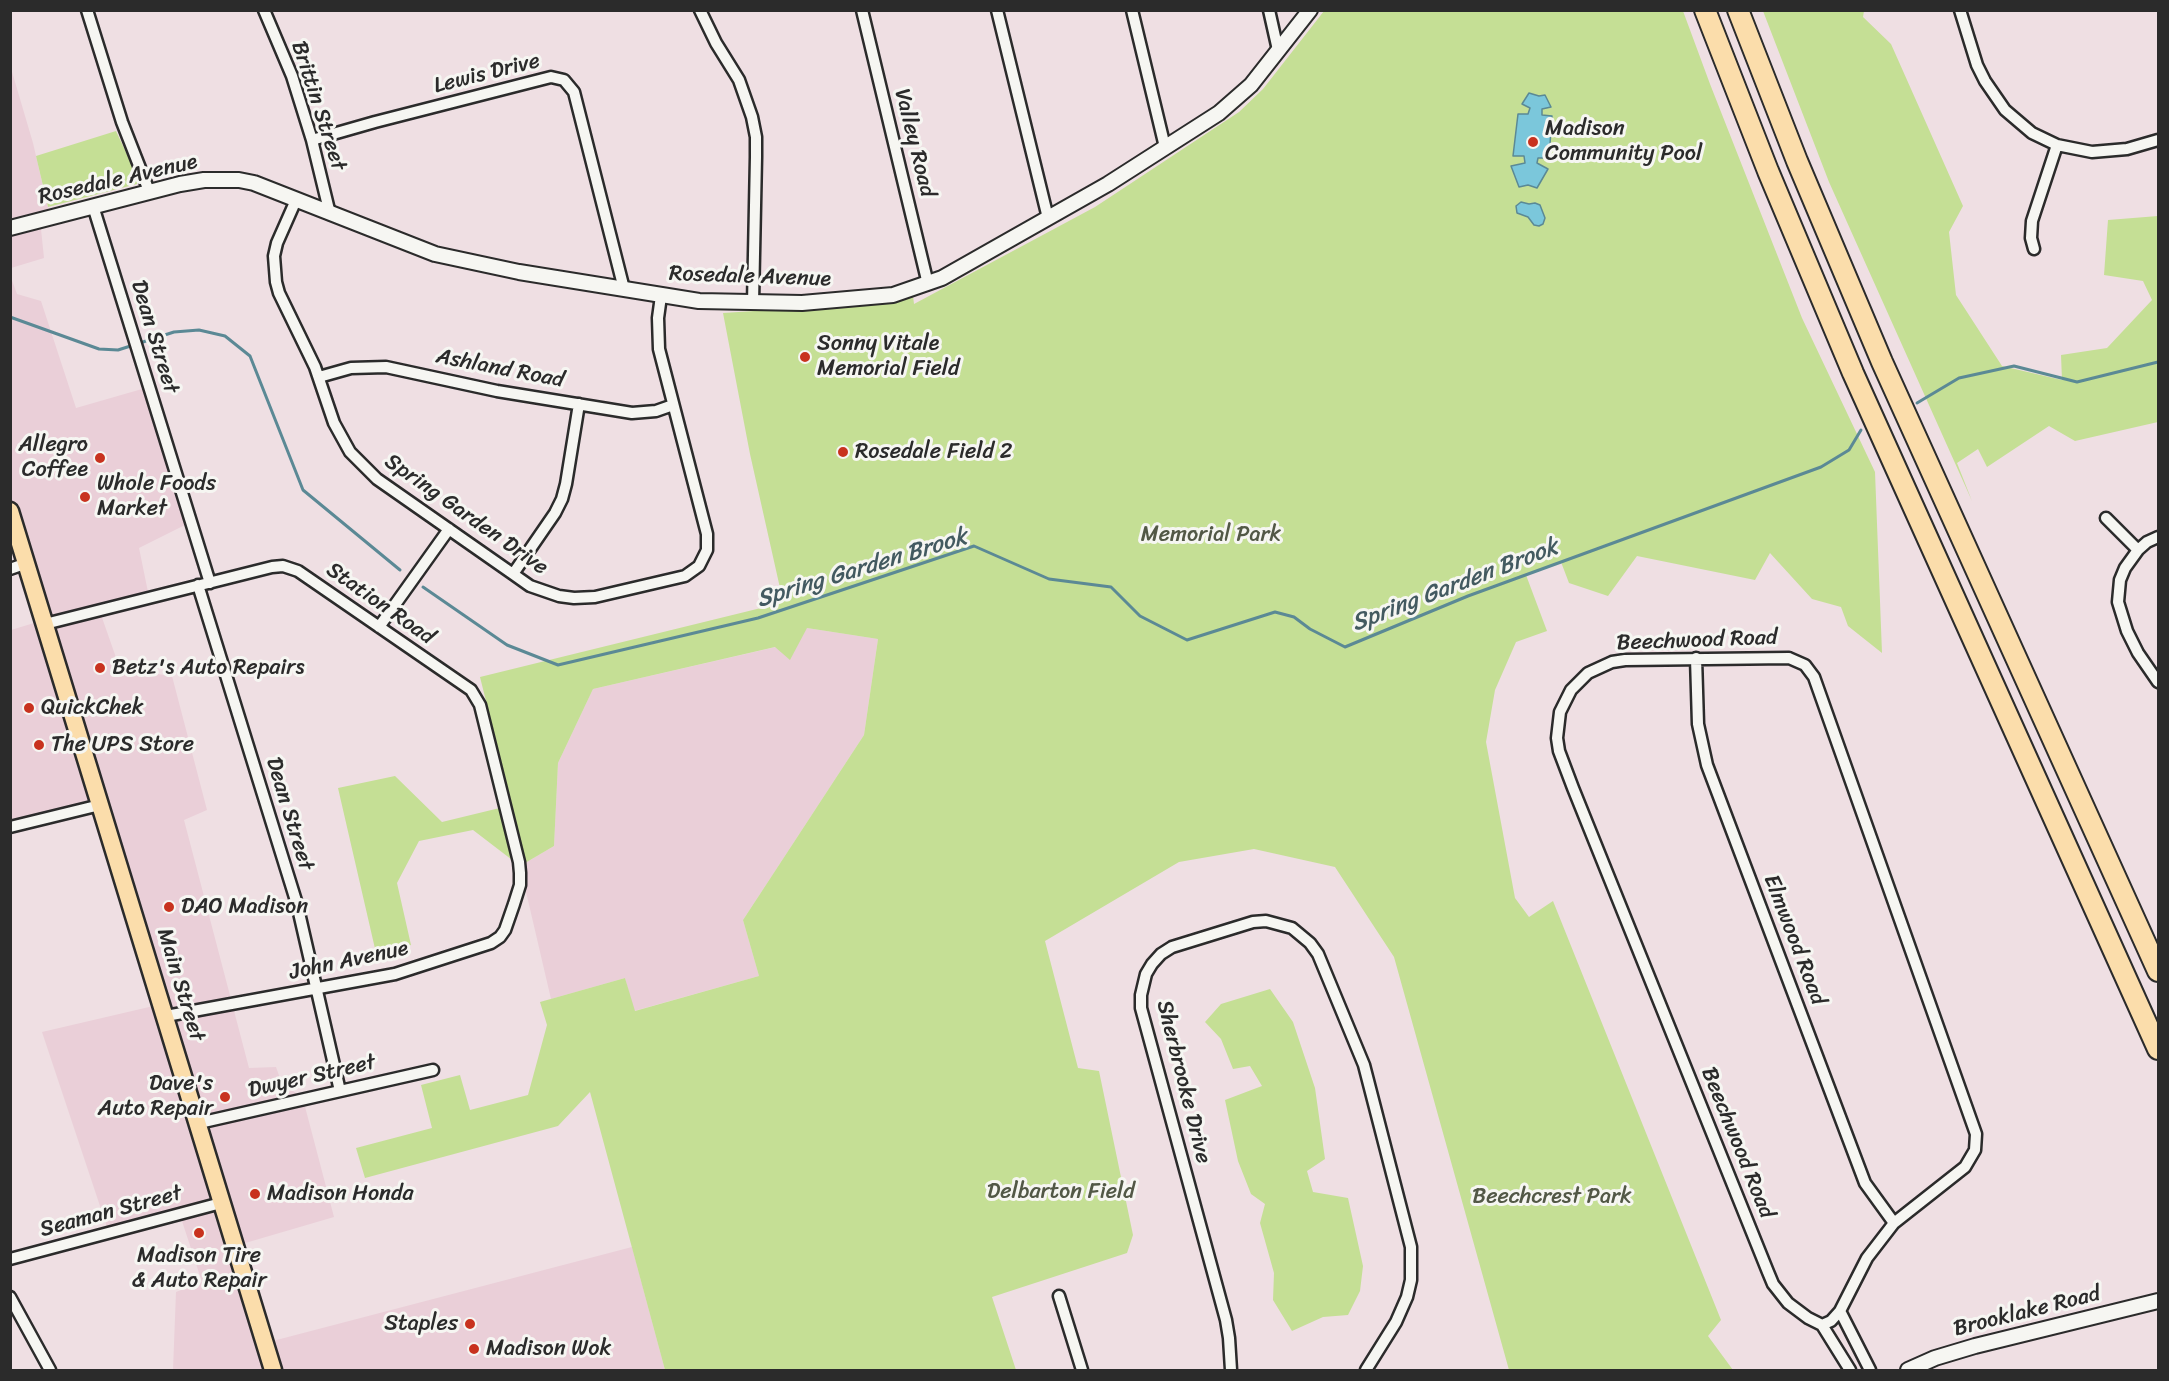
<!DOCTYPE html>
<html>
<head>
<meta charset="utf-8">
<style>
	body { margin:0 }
	#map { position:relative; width:2169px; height:1381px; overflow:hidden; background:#efdfe3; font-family:Sriracha,sans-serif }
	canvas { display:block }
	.frame { position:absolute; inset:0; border:12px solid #2b2b2b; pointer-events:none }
</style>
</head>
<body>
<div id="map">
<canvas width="2169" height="1381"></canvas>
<div class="frame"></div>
</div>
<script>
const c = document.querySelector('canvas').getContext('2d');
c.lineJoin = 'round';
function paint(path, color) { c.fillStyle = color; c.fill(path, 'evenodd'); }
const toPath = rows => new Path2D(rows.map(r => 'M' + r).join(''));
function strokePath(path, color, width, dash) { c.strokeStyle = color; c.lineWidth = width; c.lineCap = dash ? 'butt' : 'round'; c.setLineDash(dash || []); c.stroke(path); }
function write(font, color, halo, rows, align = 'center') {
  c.font = font + ' Sriracha,sans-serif'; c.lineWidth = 6; c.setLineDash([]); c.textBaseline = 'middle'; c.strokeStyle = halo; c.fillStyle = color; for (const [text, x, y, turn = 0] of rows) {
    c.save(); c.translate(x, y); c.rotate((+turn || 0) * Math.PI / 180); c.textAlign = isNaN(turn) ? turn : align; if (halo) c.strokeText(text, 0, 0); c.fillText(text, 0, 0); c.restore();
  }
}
paint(toPath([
	[10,65,33,143,52,225,41,229,44,258,11,268],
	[10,275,17,294,41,301,76,408,149,387,191,522,139,548,149,597,99,609,120,669,172,676,207,810,184,820,249,1068,276,1067,281,1081,303,1099,334,1217,235,1246,265,1343,632,1247,665,1370,173,1370,176,1292,202,1282,180,1215,109,1233,42,1032,162,1004,98,808,11,827,11,630,44,620,11,511],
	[807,628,878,639,864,735,743,920,759,976,634,1011,625,978,551,999,520,866,554,846,558,763,593,689,776,647]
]), '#eacfd8');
paint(toPath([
	[1324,11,1683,11,1710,84,1802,318,1875,472,1882,653,1848,626,1841,607,1812,599,1770,553,1755,580,1637,556,1608,596,1569,583,1561,562,1526,575,1547,631,1516,642,1495,690,1486,742,1515,898,1529,917,1553,901,1721,1320,1708,1336,1733,1370,1509,1370,1394,957,1335,867,1254,849,1179,862,1045,941,1078,1068,1099,1071,1133,1235,1127,1253,992,1297,1016,1370,665,1370,590,1092,558,1126,365,1178,356,1148,432,1128,421,1085,460,1075,470,1110,528,1095,547,1025,540,1002,625,978,635,1011,759,976,743,920,864,735,878,639,807,628,790,660,775,647,593,689,558,763,554,846,520,866,473,830,419,841,397,883,411,945,376,953,338,788,395,776,442,822,512,805,480,677,761,608,780,588,750,454,723,313,894,302,913,296,914,304,1095,207,1239,112,1263,89],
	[1763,11,1864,11,1863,17,1891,44,1963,206,1949,232,1956,295,2002,366,2062,380,2061,355,2107,348,2152,300,2143,281,2104,275,2108,220,2158,216,2158,422,2075,441,2049,426,1987,467,1978,449,1957,463,1972,501,1829,182],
	[116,131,138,178,137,184,48,207,36,156],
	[1270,989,1293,1022,1315,1088,1325,1159,1307,1171,1313,1192,1348,1198,1363,1266,1360,1291,1348,1315,1323,1317,1292,1331,1273,1300,1274,1273,1260,1223,1265,1204,1251,1194,1238,1161,1225,1100,1262,1086,1250,1066,1233,1069,1221,1039,1205,1022,1221,1004]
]), '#c5df95');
const water = toPath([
	[1529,93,1539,96,1545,95,1551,107,1542,109,1542,115,1552,116,1549,158,1538,158,1537,163,1548,169,1537,188,1528,185,1519,187,1511,166,1525,163,1524,156,1513,156,1518,114,1528,114,1530,108,1522,104,1529,93],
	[1521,202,1529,204,1535,203,1540,205,1545,218,1543,224,1539,226,1534,225,1528,217,1517,213,1516,206,1521,202]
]);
paint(water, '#7bc7db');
strokePath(water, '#5b8995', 1.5);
strokePath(toPath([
	[10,317,99,349,118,350,174,332,199,330,225,336,250,356,303,490,400,570],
	[1917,403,1959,378,2014,366,2077,382,2158,362],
	[423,587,507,645,558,665,758,618,974,546,1049,579,1111,587,1140,616,1187,640,1275,612,1294,617,1310,629,1345,647,1468,596,1821,467,1849,450,1861,430]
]), '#5b8995', 3);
const minor = toPath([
	[87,10,122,122,149,191],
	[264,10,292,76,312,140,330,214],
	[700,10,716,43,739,80,752,117,756,137,756,157,753,303],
	[862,10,928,284],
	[997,10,1048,218],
	[1132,10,1165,147],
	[1269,10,1278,50],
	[1960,10,1977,65,1985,81,2005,110,2032,133,2057,145,2092,152,2127,149,2158,140],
	[312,140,375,122,551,77,564,80,574,92,624,289],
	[296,200,277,243,274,256,276,282,279,293,315,367,334,423,350,452,377,479,513,574,530,586,559,596,574,598,595,597,685,576,699,566,707,550,707,534,659,349,658,318,661,296],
	[93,206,210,583],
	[2034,249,2031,238,2032,221,2057,145],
	[319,377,351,368,386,367,497,391,632,413,656,411,673,405],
	[2106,518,2138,550],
	[2158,537,2147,542,2138,550,2125,568,2120,580,2118,602,2127,631,2138,653,2158,682],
	[10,569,27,563],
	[513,574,555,513,562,499,566,484,579,404],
	[198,585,297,904,340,1091],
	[45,624,272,567,283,566,298,571,471,690,480,705,519,862,520,873,520,885,514,904,505,930,500,937,491,943,395,974,166,1016],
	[379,627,449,529],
	[1696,658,1698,724,1707,765,1865,1183,1894,1223],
	[1789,658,1805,665,1814,677,1976,1134,1975,1150,1965,1167,1894,1223,1867,1258,1840,1311,1831,1321,1822,1325,1808,1318,1788,1303,1773,1284,1768,1272,1573,788,1559,751,1557,738,1560,712,1571,690,1588,673,1612,662,1625,660,1789,658],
	[10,827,100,805],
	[199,1123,433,1070],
	[10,1259,221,1203],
	[1059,1296,1082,1370],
	[10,1297,50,1370],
	[1840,1311,1870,1370],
	[1822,1325,1850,1370],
	[1231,1370,1229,1338,1226,1320,1141,1008,1141,995,1146,974,1152,964,1161,954,1172,947,1253,922,1266,921,1292,928,1310,943,1318,954,1364,1065,1411,1247,1411,1280,1407,1297,1396,1322,1366,1370]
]);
const tertiary = toPath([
	[10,228,180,184,204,180,239,180,254,183,435,254,519,272,699,301,802,303,893,295,942,278,1108,184,1219,113,1251,85,1310,10],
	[1908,1370,1935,1358,1975,1346,2158,1301]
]);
const primary = toPath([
	[10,511,273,1370]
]);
const motorway = toPath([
	[1705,10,1768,171,1853,373,2158,1049],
	[1738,10,1797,161,1882,362,2158,971]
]);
strokePath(minor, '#2b2b2b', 15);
strokePath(tertiary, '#2b2b2b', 18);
strokePath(primary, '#2b2b2b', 21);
strokePath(motorway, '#2b2b2b', 24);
strokePath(minor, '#f6f6f2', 10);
strokePath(tertiary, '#f6f6f2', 14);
strokePath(primary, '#fbddab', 16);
strokePath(motorway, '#fbddab', 20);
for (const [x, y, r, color] of [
	[1533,142,6,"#c8321e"],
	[805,357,6,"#c8321e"],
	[843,452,6,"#c8321e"],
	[100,458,6,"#c8321e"],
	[85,497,6,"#c8321e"],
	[100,668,6,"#c8321e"],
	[29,708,6,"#c8321e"],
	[39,745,6,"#c8321e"],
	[169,907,6,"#c8321e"],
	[225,1097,6,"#c8321e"],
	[255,1194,6,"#c8321e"],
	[199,1233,6,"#c8321e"],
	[470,1324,6,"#c8321e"],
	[474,1349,6,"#c8321e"]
]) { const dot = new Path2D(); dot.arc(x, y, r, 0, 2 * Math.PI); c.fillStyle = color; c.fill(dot); strokePath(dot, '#f6f6f2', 2); }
write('22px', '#2b2b2b', '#f6f6f2', [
	["Lewis Drive",487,74,-14],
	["Brittin Street",318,106,72],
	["Valley Road",914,143,76],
	["Rosedale Avenue",118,180,-13],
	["Rosedale Avenue",750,277,2],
	["Dean Street",154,337,73],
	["Ashland Road",500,369,11],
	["Spring Garden Drive",466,515,35],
	["Station Road",380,604,35],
	["Beechwood Road",1697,641,-2],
	["Dean Street",289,814,73],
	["Elmwood Road",1794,940,69],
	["John Avenue",349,961,-12],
	["Main Street",180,985,73],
	["Dwyer Street",312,1077,-13],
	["Sherbrooke Drive",1183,1082,76],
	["Beechwood Road",1737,1143,68],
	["Seaman Street",111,1212,-15],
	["Brooklake Road",2027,1312,-14]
]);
write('22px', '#2b2b2b', '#f6f6f2', [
	["Madison",1545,129],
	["Community Pool",1545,154],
	["Sonny Vitale",817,344],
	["Memorial Field",817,369],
	["Allegro",88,445,"right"],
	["Coffee",88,470,"right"],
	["Rosedale Field 2",855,452],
	["Whole Foods",97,484],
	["Market",97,509],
	["Betz's Auto Repairs",112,668],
	["QuickChek",41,708],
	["The UPS Store",51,745],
	["DAO Madison",181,907],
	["Dave's",213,1084,"right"],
	["Auto Repair",213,1109,"right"],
	["Madison Honda",267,1194],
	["Madison Tire",199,1256,"center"],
	["& Auto Repair",199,1281,"center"],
	["Staples",458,1324,"right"],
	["Madison Wok",486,1349]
], 'left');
write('22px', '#525846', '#f6f6f2', [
	["Memorial Park",1211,535],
	["Delbarton Field",1061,1192],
	["Beechcrest Park",1552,1197]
]);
write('italic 24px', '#435a60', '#f6f6f2', [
	["Spring Garden Brook",862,569,-17],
	["Spring Garden Brook",1455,586,-21]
]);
</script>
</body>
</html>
